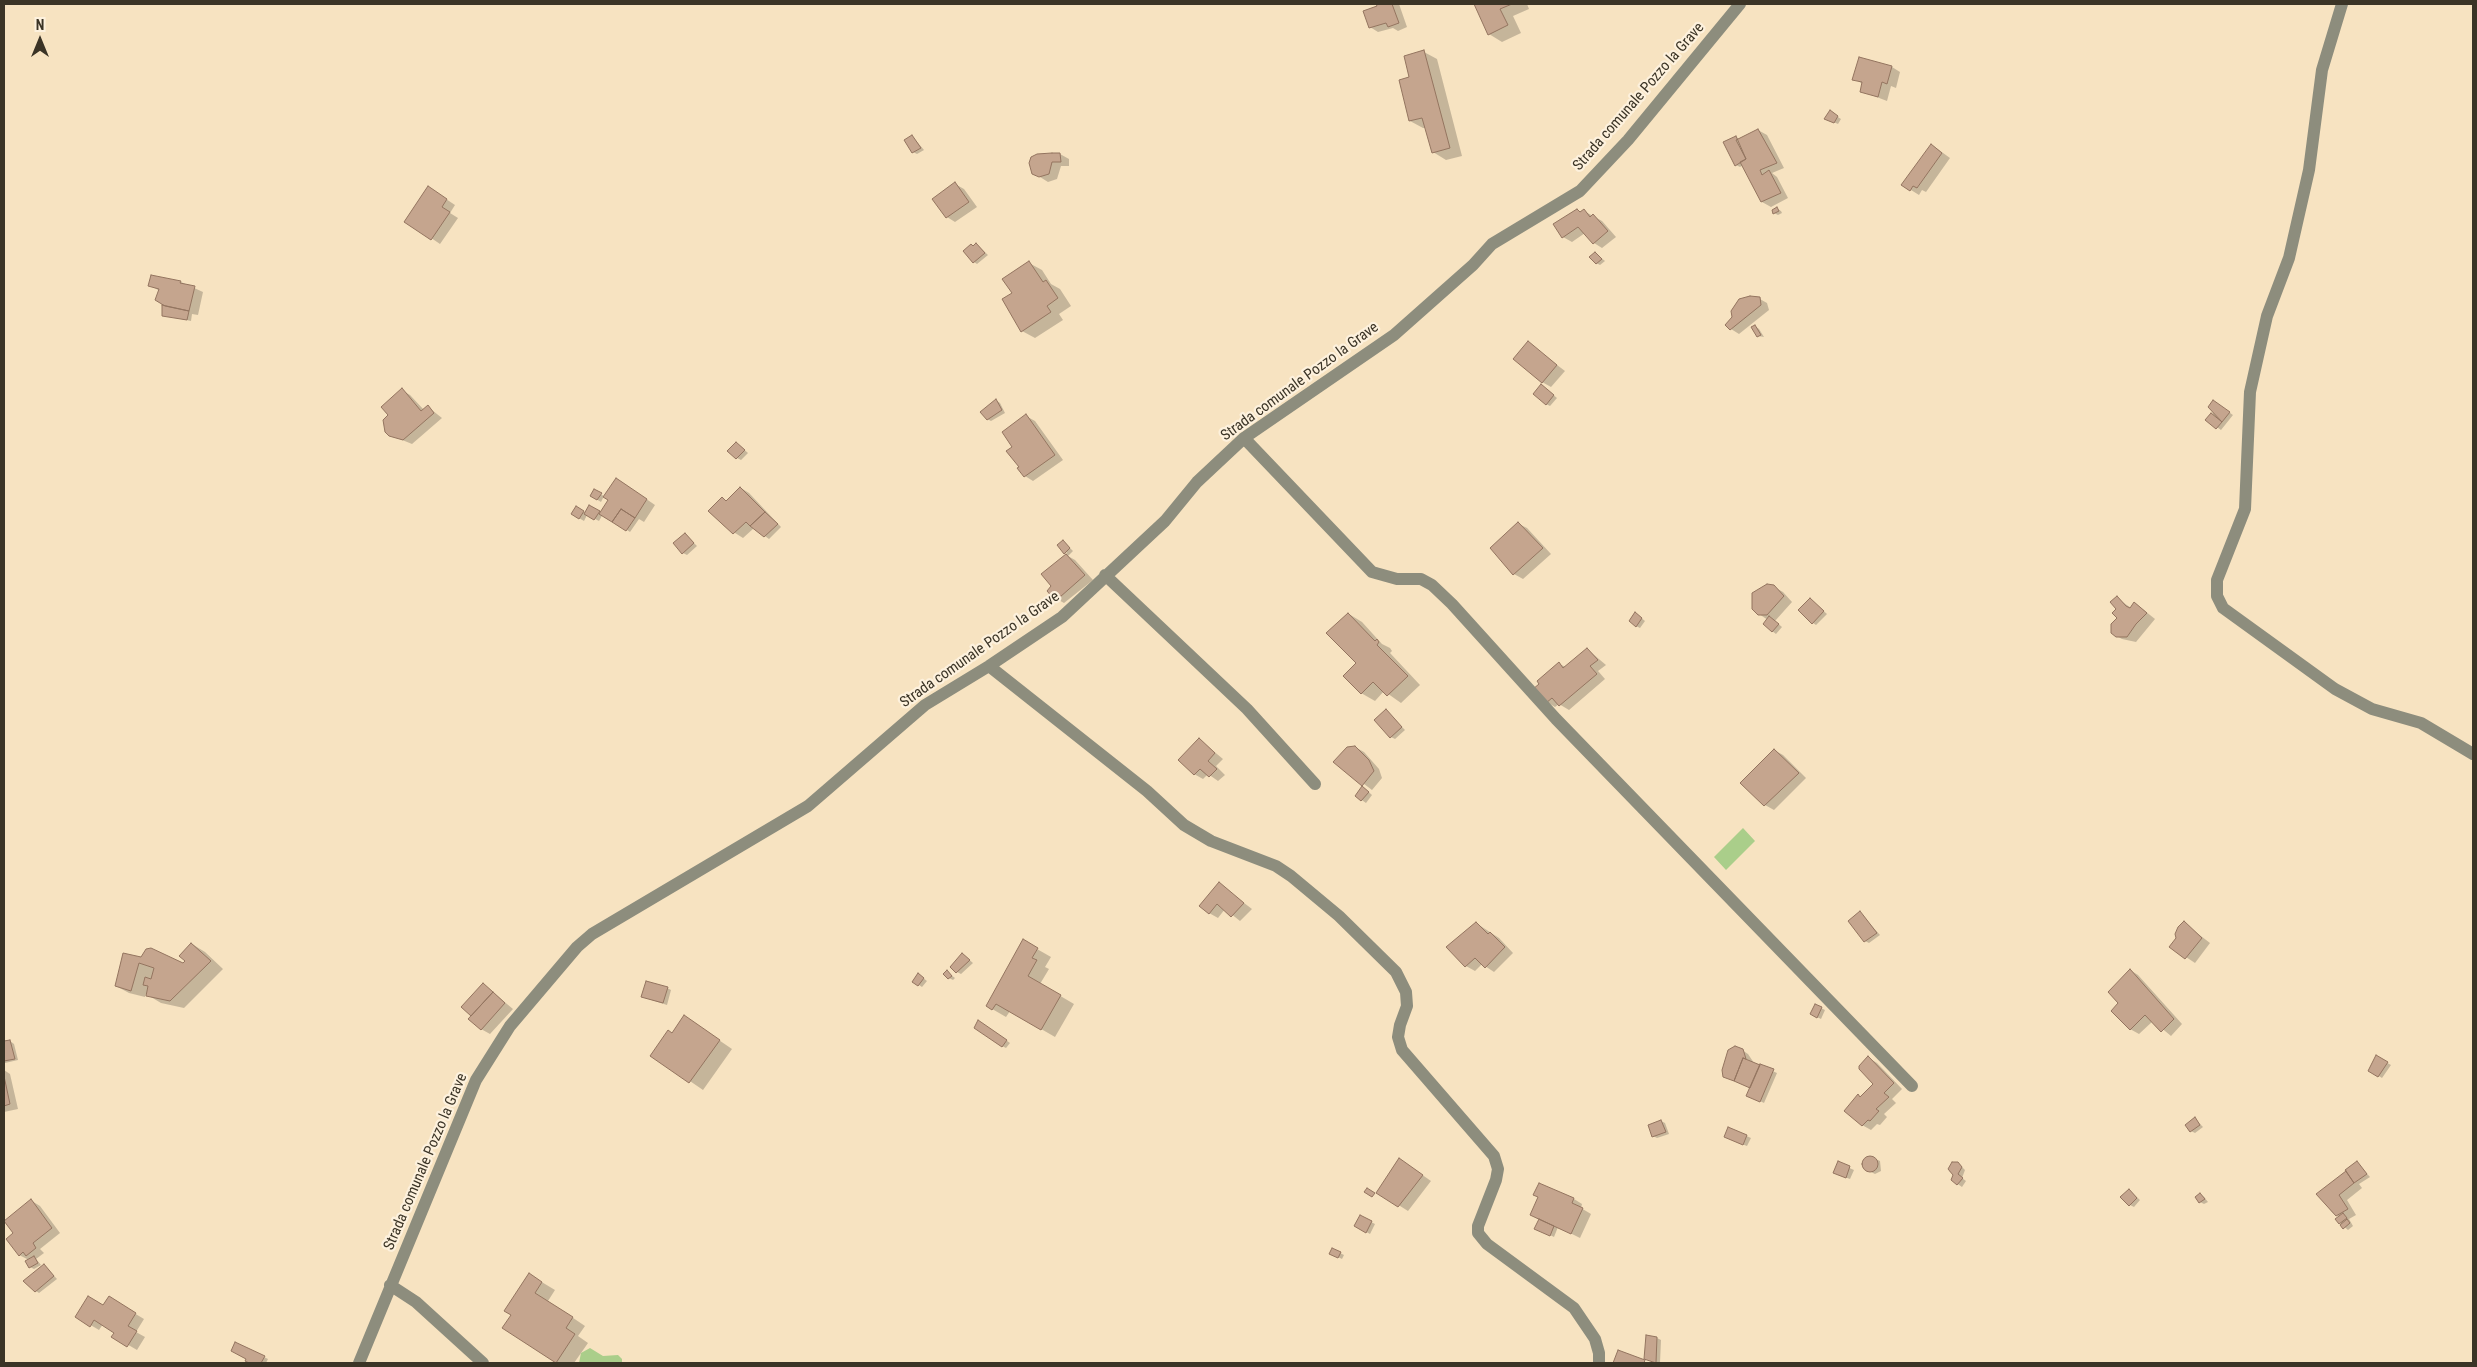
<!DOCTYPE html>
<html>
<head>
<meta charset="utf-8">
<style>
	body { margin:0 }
	#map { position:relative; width:2477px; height:1367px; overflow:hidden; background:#f7e3c1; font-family:"Roboto Condensed",sans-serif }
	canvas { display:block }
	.frame { position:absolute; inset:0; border:5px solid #3b3426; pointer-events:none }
	.north { position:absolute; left:15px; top:15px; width:50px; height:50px; -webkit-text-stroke:4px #fdf1dd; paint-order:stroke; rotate:0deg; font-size:14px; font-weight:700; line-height:20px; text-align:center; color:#3b3426 }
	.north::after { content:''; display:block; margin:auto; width:18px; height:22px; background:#3b3426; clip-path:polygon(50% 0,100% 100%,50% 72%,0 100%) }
</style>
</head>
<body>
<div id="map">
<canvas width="2477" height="1367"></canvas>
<div class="frame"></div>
<div class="north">N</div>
</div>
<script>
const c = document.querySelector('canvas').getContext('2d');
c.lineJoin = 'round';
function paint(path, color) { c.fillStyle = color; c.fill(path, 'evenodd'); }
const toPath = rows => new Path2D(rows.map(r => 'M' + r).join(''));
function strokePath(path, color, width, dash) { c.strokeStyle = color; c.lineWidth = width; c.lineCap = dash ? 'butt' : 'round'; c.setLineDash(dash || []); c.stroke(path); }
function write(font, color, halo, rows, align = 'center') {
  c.font = font + ' "Roboto Condensed",sans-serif'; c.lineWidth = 4.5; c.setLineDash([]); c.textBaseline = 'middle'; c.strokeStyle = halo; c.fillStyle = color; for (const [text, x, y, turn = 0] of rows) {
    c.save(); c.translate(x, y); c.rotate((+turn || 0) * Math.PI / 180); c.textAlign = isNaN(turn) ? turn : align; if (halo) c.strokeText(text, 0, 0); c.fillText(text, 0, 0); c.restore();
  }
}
paint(toPath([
	[1743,828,1755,841,1726,870,1714,857],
	[590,1348,603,1356,618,1355,622,1359,622,1363,579,1363,581,1353]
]), '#aace8a');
paint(toPath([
	[1378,4,1399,4,1407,27,1398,31,1393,28,1378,32,1370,27],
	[1475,4,1527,4,1529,9,1513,16,1521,33,1502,42,1489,34],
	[1424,52,1437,59,1462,156,1446,160,1433,152,1426,128,1423,128,1410,121,1411,78],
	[1860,59,1892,67,1900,72,1896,88,1891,86,1887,101,1861,91,1863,84,1854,79],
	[1830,112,1841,119,1838,124,1829,120],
	[1758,130,1767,135,1784,168,1772,173,1777,177,1788,198,1771,207,1762,202,1743,165,1740,167,1736,165,1736,137,1739,139],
	[912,136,924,150,917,154,913,152],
	[1932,145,1950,158,1926,192,1922,190,1919,195,1903,185],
	[1060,154,1069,159,1069,166,1061,166,1057,179,1048,182,1032,172,1049,156],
	[955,184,964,189,977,207,955,222,947,217],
	[437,193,455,205,450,213,458,218,440,244,406,221],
	[1777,209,1781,211,1782,213,1778,215,1774,213],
	[1577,210,1582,213,1584,211,1602,221,1616,237,1602,248,1594,243,1585,233,1572,242,1563,237],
	[976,244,988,255,977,264,974,262,972,245,974,247],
	[1595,253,1605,261,1600,265,1596,263],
	[1029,263,1042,270,1051,284,1060,289,1071,306,1059,314,1063,320,1035,338,1022,331,1013,293],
	[181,282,203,292,198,315,192,314,191,321,163,315,169,308,160,291,149,285],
	[1758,298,1767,303,1769,310,1739,334,1731,329],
	[1755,326,1759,329,1764,337,1758,336],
	[1528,343,1565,371,1551,387,1542,382],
	[1545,388,1557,398,1550,406,1546,404],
	[402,390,410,395,424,410,428,407,442,418,412,444,390,435,389,415],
	[997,401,1000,403,1005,413,991,421,987,419],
	[2214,402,2233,415,2221,430,2207,420,2213,413,2209,407],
	[1026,416,1035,421,1063,460,1033,481,1025,476,1014,447],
	[740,446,748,453,741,460,737,458],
	[617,479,655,505,644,522,639,519,630,532,603,514,599,521,587,515,584,521,572,514,576,507,586,513,589,506,601,513,609,500,604,496,601,502,591,496,595,490,605,497],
	[741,488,749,493,781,527,769,539,754,528,743,538,724,526,709,511,722,498,727,501],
	[1519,524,1527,528,1551,554,1523,579,1514,574],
	[685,534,697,546,687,555,683,553],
	[1063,541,1073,551,1068,556,1075,560,1093,580,1064,603,1055,598,1053,587,1043,574,1067,554],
	[1774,587,1783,592,1792,602,1775,621,1782,627,1776,634,1772,631,1768,620,1759,614],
	[2117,598,2131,608,2135,603,2155,619,2136,642,2122,639,2113,634,2118,618],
	[1810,599,1827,614,1816,625,1813,623],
	[1349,614,1362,622,1382,644,1390,648,1392,651,1390,653,1420,685,1401,703,1384,691,1375,701,1361,693],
	[1639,616,1645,621,1640,628,1636,626],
	[1587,649,1606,665,1598,671,1605,679,1569,710,1559,704,1555,707,1547,702,1559,664,1566,667],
	[1386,711,1405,730,1395,739,1391,737],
	[1199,739,1223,759,1216,766,1225,775,1218,781,1208,774,1203,779,1194,774],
	[1355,747,1364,752,1379,769,1382,778,1372,790,1335,762],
	[1774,750,1783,755,1806,778,1774,810,1765,805,1742,783],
	[1363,787,1372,795,1366,803,1356,796],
	[1219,884,1252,909,1240,921,1225,909,1218,918,1209,913],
	[1860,913,1880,935,1869,943,1865,941],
	[1476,923,1499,938,1513,953,1494,972,1482,964,1475,971,1466,966,1448,947],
	[2184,923,2210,943,2195,963,2171,947],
	[1023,941,1051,957,1045,967,1049,969,1040,984,1074,1004,1055,1037,1010,1011,1006,1017,987,1006],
	[192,944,205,952,223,969,184,1008,161,1003,146,994,145,997,129,993,116,986,141,958,184,964],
	[966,957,973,963,961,974,957,972],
	[2130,970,2138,975,2182,1024,2171,1036,2153,1021,2139,1034,2130,1029,2120,1004],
	[947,972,955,978,953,980,949,978],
	[918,974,927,981,922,987,919,985],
	[483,984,513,1009,490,1034,481,1029],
	[667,988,671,990,667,1005,642,997],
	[1815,1005,1825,1010,1821,1019,1811,1014],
	[685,1017,732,1049,703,1090,652,1055,672,1034],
	[983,1024,1010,1043,1006,1048,1002,1046],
	[10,1041,14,1044,18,1060,5,1063,4,1043],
	[1739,1048,1748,1054,1754,1063,1777,1073,1764,1103,1752,1097,1751,1088,1725,1076],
	[2376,1057,2391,1065,2382,1078,2369,1070],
	[1869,1058,1877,1063,1902,1089,1892,1099,1896,1103,1884,1114,1887,1117,1880,1125,1877,1124,1871,1130,1862,1125,1861,1098,1875,1084],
	[4,1070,10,1074,18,1109,4,1112],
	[2195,1119,2203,1127,2195,1133,2191,1131],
	[1661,1121,1665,1123,1669,1134,1657,1138,1653,1136],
	[1729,1128,1751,1138,1747,1146,1729,1139],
	[1871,1157,1880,1161,1881,1171,1875,1174,1865,1169,1864,1162,1866,1158],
	[1838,1163,1854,1170,1850,1179,1839,1175],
	[1958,1163,1965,1170,1962,1178,1966,1181,1962,1187,1952,1180,1955,1175,1949,1171,1950,1166],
	[2357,1163,2370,1177,2359,1184,2362,1188,2347,1200,2356,1215,2349,1219,2353,1226,2348,1230,2340,1223,2340,1217,2332,1212,2317,1194],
	[1408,1165,1431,1181,1408,1211,1378,1192],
	[1539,1184,1574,1199,1582,1204,1581,1208,1591,1214,1580,1238,1558,1227,1554,1237,1540,1230],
	[2129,1190,2140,1200,2134,1207,2130,1205],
	[2200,1195,2204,1197,2208,1202,2204,1204,2200,1202],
	[32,1201,40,1206,60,1233,40,1249,44,1253,36,1259,41,1265,34,1269,30,1267,29,1260,19,1255,15,1233],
	[1361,1217,1375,1224,1370,1234,1356,1226],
	[1330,1253,1340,1253,1344,1255,1342,1259],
	[44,1265,57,1279,39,1293,36,1291],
	[530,1275,555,1290,548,1301,585,1326,578,1336,588,1343,574,1363,558,1363,504,1328,512,1315],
	[109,1298,144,1319,136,1332,145,1337,137,1350,113,1336,116,1332,103,1324,99,1330,77,1317,103,1307],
	[1657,1338,1661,1340,1660,1363,1650,1360],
	[233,1351,264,1357,268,1359,266,1363,253,1363]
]), '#0003');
const building = toPath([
	[1376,4,1392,4,1399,23,1388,27,1386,23,1369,28,1363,11,1377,6,1376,4],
	[1474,4,1512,4,1500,9,1508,25,1488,35,1474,4],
	[1424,50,1450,148,1432,153,1422,118,1409,121,1399,80,1409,77,1404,56,1424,50],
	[1859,57,1892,66,1887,84,1882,82,1878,97,1860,92,1862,82,1852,80,1859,57],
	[1830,110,1838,116,1834,123,1824,119,1830,110],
	[1758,129,1777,163,1760,170,1762,175,1769,170,1781,193,1761,202,1740,162,1746,159,1736,140,1758,129],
	[912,135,921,148,912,153,904,140,912,135],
	[1736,136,1746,159,1735,166,1723,142,1736,136],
	[1931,144,1942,153,1917,188,1913,186,1910,191,1901,185,1931,144],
	[1052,153,1060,153,1061,162,1052,162,1049,174,1039,177,1032,174,1029,163,1031,157,1037,154,1052,153],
	[955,182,969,202,946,218,932,199,955,182],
	[428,186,447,199,442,207,450,212,431,240,404,222,428,186],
	[1777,207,1779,211,1773,214,1772,210,1777,207],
	[1577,209,1580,212,1584,209,1590,217,1593,214,1608,231,1593,244,1578,227,1562,238,1553,224,1577,209],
	[976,243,985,253,973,263,963,251,971,244,973,246,976,243],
	[1595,252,1602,259,1596,264,1589,257,1595,252],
	[1029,261,1043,282,1046,280,1058,298,1047,306,1051,312,1021,332,1002,299,1012,293,1002,279,1029,261],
	[151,275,181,281,180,283,195,286,189,311,165,306,155,300,159,289,148,286,151,275],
	[1750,296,1760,297,1761,305,1730,330,1725,325,1732,317,1731,311,1739,299,1750,296],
	[162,305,189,311,187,320,162,316,162,305],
	[1755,325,1761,335,1757,337,1751,327,1755,325],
	[1528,341,1557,365,1542,383,1513,359,1528,341],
	[1541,384,1554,395,1546,405,1533,394,1541,384],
	[402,388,421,411,428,405,434,413,403,440,389,436,385,432,383,420,388,415,381,407,402,388],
	[996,399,1002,410,987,420,980,412,996,399],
	[2213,400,2230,412,2222,422,2208,407,2213,400],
	[2211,413,2222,422,2216,429,2205,420,2211,413],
	[1026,414,1055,455,1024,477,1017,468,1019,467,1006,451,1012,447,1002,432,1026,414],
	[736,442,745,450,736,459,727,451,736,442],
	[616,478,647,499,635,518,621,509,612,522,599,514,608,500,603,497,616,478],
	[740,487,765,512,750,526,746,522,733,534,708,511,722,497,726,501,740,487],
	[594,489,602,493,597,500,590,496,594,489],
	[589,505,600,511,594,520,584,514,589,505],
	[576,506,584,511,579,519,571,514,576,506],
	[621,509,635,518,626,531,612,522,621,509],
	[765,512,778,524,764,537,750,526,765,512],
	[1518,522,1543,548,1513,575,1490,548,1518,522],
	[685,533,694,543,682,554,673,543,685,533],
	[1063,540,1070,548,1064,554,1057,545,1063,540],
	[1066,554,1085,575,1060,597,1059,595,1054,599,1047,591,1051,586,1041,574,1066,554],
	[1767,584,1774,585,1784,596,1767,615,1758,615,1752,609,1752,593,1767,584],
	[2117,596,2126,606,2130,608,2134,602,2147,613,2136,624,2127,637,2116,637,2111,633,2111,624,2117,618,2112,613,2116,609,2110,602,2117,596],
	[1810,598,1824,611,1812,624,1798,610,1810,598],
	[1635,612,1642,618,1636,627,1629,621,1635,612],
	[1348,613,1375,641,1377,639,1379,642,1377,645,1408,676,1387,696,1373,682,1361,694,1343,676,1356,663,1326,633,1348,613],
	[1769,616,1779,624,1772,632,1763,624,1769,616],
	[1587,648,1598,660,1590,666,1597,674,1559,706,1552,698,1546,703,1533,689,1539,684,1537,681,1559,662,1563,668,1587,648],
	[1386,709,1402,727,1390,738,1374,720,1386,709],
	[1199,738,1215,753,1208,761,1217,769,1209,777,1200,769,1194,775,1178,760,1199,738],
	[1355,746,1369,760,1374,771,1362,786,1333,762,1347,747,1355,746],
	[1774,749,1799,773,1764,806,1740,783,1774,749],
	[1362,786,1369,792,1361,801,1355,796,1362,786],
	[1219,882,1244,903,1231,917,1217,904,1209,914,1199,906,1219,882],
	[1860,911,1877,933,1864,942,1848,921,1860,911],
	[2184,921,2202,938,2185,959,2169,947,2176,938,2175,934,2178,927,2184,921],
	[1476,922,1488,934,1490,932,1505,947,1485,968,1475,958,1465,967,1446,947,1476,922],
	[1023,939,1038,948,1032,958,1037,960,1028,976,1061,995,1041,1030,996,1004,992,1010,986,1006,1023,939],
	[191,943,211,961,170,1001,146,996,148,986,143,985,145,977,151,979,154,968,139,963,131,991,115,986,123,953,141,957,146,949,151,948,183,963,185,961,179,956,191,943],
	[962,953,970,960,956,973,950,967,962,953],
	[2130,969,2174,1019,2161,1032,2145,1015,2130,1030,2111,1011,2118,1003,2108,992,2130,969],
	[947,970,952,976,948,979,943,974,947,970],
	[918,973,924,978,918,986,912,982,918,973],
	[646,981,668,987,663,1003,641,997,646,981],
	[483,983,493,992,471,1016,461,1007,483,983],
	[493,992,505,1003,481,1030,468,1019,493,992],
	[1815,1004,1822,1007,1817,1018,1810,1014,1815,1004],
	[684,1015,720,1040,689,1083,650,1056,668,1030,672,1033,684,1015],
	[978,1020,1007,1040,1002,1047,974,1028,978,1020],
	[10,1040,15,1059,4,1061,4,1041,10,1040],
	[1735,1046,1743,1049,1746,1059,1743,1058,1734,1081,1723,1077,1722,1070,1728,1050,1735,1046],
	[2376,1055,2388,1062,2378,1077,2368,1071,2376,1055],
	[1868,1056,1894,1083,1884,1093,1889,1097,1876,1109,1879,1111,1870,1121,1868,1120,1862,1126,1844,1111,1858,1094,1860,1097,1873,1084,1859,1069,1859,1066,1868,1056],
	[1743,1058,1760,1065,1750,1088,1734,1081,1743,1058],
	[1760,1064,1774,1069,1760,1102,1746,1096,1760,1064],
	[4,1076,10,1104,4,1106,4,1076],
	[2195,1117,2200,1125,2190,1132,2185,1125,2195,1117],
	[1661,1120,1666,1132,1652,1137,1648,1125,1661,1120],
	[1728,1127,1747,1135,1743,1145,1724,1137,1728,1127],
	'1862 1164a8 8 0 1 1 16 0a8 8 0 1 1-16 0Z',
	[1399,1158,1423,1175,1398,1207,1376,1193,1399,1158],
	[1838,1161,1850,1166,1846,1178,1833,1173,1838,1161],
	[2357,1161,2367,1174,2354,1183,2345,1170,2357,1161],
	[1952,1162,1958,1162,1962,1167,1958,1174,1963,1178,1957,1185,1951,1180,1953,1175,1948,1169,1952,1162],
	[2346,1171,2354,1183,2339,1195,2348,1209,2336,1216,2316,1194,2346,1171],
	[1539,1183,1574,1198,1572,1203,1583,1208,1571,1234,1530,1215,1538,1197,1533,1195,1539,1183],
	[1367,1188,1375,1193,1372,1197,1364,1192,1367,1188],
	[2129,1189,2137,1198,2129,1206,2120,1197,2129,1189],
	[2200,1193,2205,1199,2199,1203,2195,1197,2200,1193],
	[31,1199,52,1228,33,1243,36,1248,26,1256,23,1252,19,1256,6,1239,13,1233,4,1221,31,1199],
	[2343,1213,2347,1218,2339,1224,2335,1219,2343,1213],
	[1360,1215,1372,1221,1366,1233,1354,1226,1360,1215],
	[1539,1219,1554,1226,1550,1236,1534,1229,1539,1219],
	[2347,1219,2350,1223,2343,1229,2340,1225,2347,1219],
	[1332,1248,1341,1252,1338,1258,1329,1254,1332,1248],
	[34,1256,38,1263,29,1268,25,1261,34,1256],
	[44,1264,54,1276,35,1292,23,1281,44,1264],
	[529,1273,542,1282,535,1293,573,1317,566,1328,575,1334,556,1363,502,1328,511,1315,504,1311,529,1273],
	[88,1296,103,1305,109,1296,136,1313,128,1326,137,1331,127,1347,111,1337,114,1333,94,1320,90,1327,75,1317,88,1296],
	[1646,1335,1657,1337,1656,1363,1644,1359,1646,1335],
	[235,1342,265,1356,261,1363,249,1363,245,1361,246,1359,231,1351,235,1342],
	[1618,1350,1645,1360,1644,1363,1613,1363,1618,1350]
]);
paint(building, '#c5a58e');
strokePath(building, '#93745f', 1);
strokePath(toPath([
	[2342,4,2322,70,2309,170,2289,258,2267,316,2250,392,2245,509,2217,580,2217,596,2223,608,2335,689,2372,709,2421,723,2473,754],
	[1244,438,1372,572,1397,579,1421,579,1432,585,1452,604,1556,719,1912,1086],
	[1105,575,1247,709,1315,784],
	[989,666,1147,791,1184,825,1211,841,1276,866,1291,876,1339,916,1396,972,1406,992,1407,1006,1400,1025,1398,1037,1402,1050,1494,1156,1498,1169,1496,1180,1478,1226,1478,1233,1487,1244,1574,1308,1595,1339,1599,1353,1599,1363],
	[390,1285,416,1302,483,1363],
	[359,1363,476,1080,510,1026,577,947,592,934,808,806,925,705,989,666,1062,617,1165,521,1197,482,1244,438,1394,335,1473,265,1492,244,1580,191,1628,140,1740,4]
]), '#8d8d7d', 12);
write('15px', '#3b3426', '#fdf1dd', [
	["Strada comunale Pozzo la Grave",1639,97,-49],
	["Strada comunale Pozzo la Grave",1300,382,-36],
	["Strada comunale Pozzo la Grave",980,650,-35],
	["Strada comunale Pozzo la Grave",426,1162,-67]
]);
</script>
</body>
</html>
